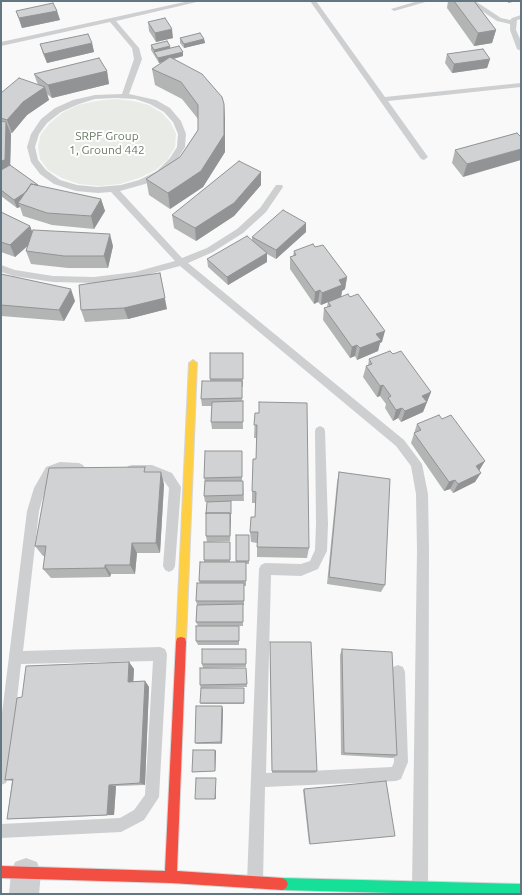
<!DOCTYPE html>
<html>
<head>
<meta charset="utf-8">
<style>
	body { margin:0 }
	#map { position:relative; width:522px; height:895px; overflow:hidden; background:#f9f9f9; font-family:Ubuntu,sans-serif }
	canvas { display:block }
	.frame { position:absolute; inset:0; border:2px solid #657683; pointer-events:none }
</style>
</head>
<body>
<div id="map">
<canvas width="522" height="895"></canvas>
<div class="frame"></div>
</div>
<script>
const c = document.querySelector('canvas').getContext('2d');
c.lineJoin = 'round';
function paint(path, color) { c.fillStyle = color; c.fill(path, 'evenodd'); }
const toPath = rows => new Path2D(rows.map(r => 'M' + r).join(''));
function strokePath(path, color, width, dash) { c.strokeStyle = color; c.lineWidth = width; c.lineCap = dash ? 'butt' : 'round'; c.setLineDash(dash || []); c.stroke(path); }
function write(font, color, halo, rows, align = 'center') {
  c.font = font + ' Ubuntu,sans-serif'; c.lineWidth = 4; c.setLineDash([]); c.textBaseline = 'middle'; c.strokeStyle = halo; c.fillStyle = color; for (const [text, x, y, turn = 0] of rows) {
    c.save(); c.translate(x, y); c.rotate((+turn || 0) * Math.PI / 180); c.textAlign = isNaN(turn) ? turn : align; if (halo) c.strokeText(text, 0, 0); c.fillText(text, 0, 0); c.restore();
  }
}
paint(toPath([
	[115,99,133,101,149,105,162,113,171,123,176,134,175,147,168,159,156,170,139,178,120,184,99,186,79,184,62,178,48,170,40,159,38,146,41,134,50,123,62,113,78,105,96,101]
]), '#e8ebe6');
const fast = toPath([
	[282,878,521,884,521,894,431,894,282,890,278,888,276,884,278,880,282,878]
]);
const slow = toPath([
	[193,360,197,363,186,642,185,646,181,647,177,646,176,642,189,363,193,360]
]);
const jam = toPath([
	[181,637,185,638,186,642,177,871,282,878,286,880,288,884,286,888,282,890,171,883,1,878,1,866,165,871,176,642,177,638,181,637]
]);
strokePath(fast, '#d5d6d7', 2);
strokePath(slow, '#d5d6d7', 2);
strokePath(jam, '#d5d6d7', 2);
paint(toPath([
	[189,1,201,1,116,21,139,48,142,59,129,94,156,100,170,108,181,121,186,134,185,147,176,162,163,175,145,184,120,191,182,258,207,248,237,229,260,208,276,185,282,185,283,187,266,212,243,233,213,252,188,263,404,440,422,464,428,494,429,550,428,887,425,892,422,894,415,892,412,887,417,550,416,494,411,466,396,446,180,266,135,278,94,283,53,282,14,276,1,272,1,265,15,270,53,276,94,277,135,272,175,261,111,192,98,193,76,191,54,184,40,174,31,162,27,147,31,134,41,119,55,108,73,100,95,95,122,94,134,59,132,48,110,22,1,46,1,42,189,1],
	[116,98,135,99,150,104,164,112,173,122,178,134,177,147,170,158,157,171,139,180,121,185,98,187,77,185,60,180,46,170,38,160,35,147,39,134,47,123,61,112,79,104,95,99,116,98],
	[310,1,316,1,385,97,521,83,521,87,388,101,428,157,424,160,421,159,310,1],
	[418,1,429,1,394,11,391,9,418,1],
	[467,1,475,1,501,18,510,20,512,18,521,15,521,19,517,20,516,30,521,41,521,51,517,49,510,30,510,24,497,21,467,1],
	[320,426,324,428,325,431,328,524,327,551,318,569,301,576,271,575,266,773,392,767,394,762,391,672,393,667,398,665,403,667,405,672,408,762,401,779,396,781,265,787,263,882,260,887,255,890,250,887,247,882,259,569,261,565,265,563,301,564,310,561,315,550,316,524,315,431,316,428,320,426],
	[60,462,79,463,83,465,85,468,83,471,79,473,60,472,54,475,45,490,39,511,23,651,160,647,165,649,167,654,159,797,144,820,121,832,1,838,1,824,120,818,134,810,145,795,153,661,21,664,8,778,6,783,1,785,1,721,27,511,34,488,46,467,60,462],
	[132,465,152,465,172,473,181,487,175,566,173,570,169,572,165,570,163,566,169,488,164,481,151,475,132,475,128,474,126,470,128,466,132,465]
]), '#cecfd0');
paint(toPath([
	[26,858,37,862,41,873,39,894,9,894,11,873,15,862,26,858]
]), '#cecfd0');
paint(fast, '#16e098');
paint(slow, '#ffcf43');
paint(jam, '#f24e42');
paint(toPath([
	[448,1,474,1,496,30,492,43,474,46,447,8],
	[16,11,57,11,60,20,22,28,19,20],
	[148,22,173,38,156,42,149,31],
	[180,38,204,39,205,43,184,48,180,43],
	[92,43,94,52,47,63,43,54,40,44],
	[151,45,170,48,183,56,173,59,224,104,225,120,225,152,203,187,170,209,149,195,146,179,180,157,198,130,198,119,182,99,155,85,152,69,163,62,159,63,151,50],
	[447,54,490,59,487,68,452,73,445,63],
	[107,71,109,84,52,98,47,94,49,100,27,115,12,133,10,133,11,134,10,165,38,185,38,186,101,199,105,211,94,229,52,225,23,216,20,207,17,208,1,196,1,93,38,85,34,74],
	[517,133,463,177,452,163,455,150],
	[261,185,234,216,196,241,174,228,172,215],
	[1,212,30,226,32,232,113,246,108,268,68,268,31,264,26,251,28,246,15,257,1,252],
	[306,232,276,259,267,254,267,262,228,285,208,267,207,259,252,240,252,237],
	[315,247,347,277,345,289,342,291,341,297,382,342,380,343,378,351,357,360,355,356,350,358,323,320,324,308,327,307,328,302,321,305,318,302,314,304,290,269,290,257,293,256,294,251],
	[1,274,75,301,64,321,1,316],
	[79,285,167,309,128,319,85,322,81,310],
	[393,354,431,392,423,412,401,422,398,418,393,421,385,408,386,404,380,396,377,397,363,377,366,366,368,366,369,359],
	[243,361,243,387,242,387,243,429,212,429,211,422,212,406,202,406,201,399,210,381,210,379],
	[255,413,309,548,307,558,257,557,257,543,251,542,250,532,255,517,256,503,252,503,252,491,256,459,257,438,254,438],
	[417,424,479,471,475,482,453,493,450,489,444,491,411,443],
	[242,458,242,481,243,481,244,501,231,501,231,517,230,517,230,541,207,542,206,536,207,502,205,502,204,496,205,481,204,478],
	[147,472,164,484,160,553,137,553,135,574,111,574,110,577,51,578,43,569,45,556,43,556,35,546],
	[339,472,385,585,381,592,327,584,337,482],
	[236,535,249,535,249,564,246,564,246,586,244,586,244,605,243,605,243,626,239,626,239,645,198,645,196,641,198,626,196,622,197,605,196,601,200,583,199,581,204,562,204,560,230,545,230,562,236,562],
	[270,642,317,771,315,773,272,773],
	[246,649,246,667,203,668,202,664],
	[342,649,397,755,393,758,341,755,340,655],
	[129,662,134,669,133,682,145,681,149,687,145,785,116,786,114,815,18,819,7,819,12,781,5,780,22,697],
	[246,668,247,687,201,688,200,685],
	[244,688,244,704,201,704,200,703],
	[223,709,222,744,197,744,195,743],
	[215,750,216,751,215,771,193,772,192,772],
	[304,789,310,844,309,844,303,790]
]), '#b3b5b5');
paint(toPath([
	[509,1,517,1,508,3],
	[57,11,60,20,22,28,19,18],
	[172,29,173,38,156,42,155,33],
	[496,30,492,43,474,46,478,33],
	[204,39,205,43,184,48,184,44],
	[92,43,94,52,47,63,44,54],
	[170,46,171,51,154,52,154,55,154,50],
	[183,52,183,56,159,63,158,58],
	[490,59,487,68,452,73,454,64],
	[107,71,109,84,52,98,48,85],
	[45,87,49,100,27,115,12,133,7,120,23,102],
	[224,104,225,120,225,152,203,187,170,209,168,193],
	[6,122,11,134,10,173,1,175,1,161],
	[521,149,521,160,463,177,467,164],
	[261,172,261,185,234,216,196,241,195,228],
	[38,185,41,194,18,203,20,207,17,208,14,200],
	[101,199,105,211,94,229,91,216],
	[306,223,306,232,276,259,276,250],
	[30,226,35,239,15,257,10,245],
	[110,234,113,246,108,268,104,256],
	[267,253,267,262,228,285,227,277],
	[160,273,167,309,128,319,124,308],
	[347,277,345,289,342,291,341,297,321,305,322,293,339,280],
	[71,289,75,301,64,321,59,310],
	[320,290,318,302,314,304,315,292],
	[385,331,382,342,380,343,378,351,357,360,360,348,376,334],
	[357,345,355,356,350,358,352,347],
	[383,385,380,396,377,397,380,386],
	[431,392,423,412,401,422,405,411,422,396],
	[402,408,398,418,393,421,396,410],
	[485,461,479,471,476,466],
	[161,472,164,484,160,553,156,543],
	[481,473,475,482,453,493,458,484],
	[455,480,450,489,444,491,449,482],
	[230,513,231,519,230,541],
	[132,543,137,553,135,574,130,565],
	[105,565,111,574,110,577,105,568],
	[129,662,134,669,133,688,128,682],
	[145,681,149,687,145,785,140,783],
	[222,706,223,709,222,744,221,742],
	[215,750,216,751,215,771],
	[216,778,216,799,215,799],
	[109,785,116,786,114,815,107,815]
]), '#929394');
const building = toPath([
	[454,1,474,1,496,30,478,33,454,1],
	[53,3,57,11,19,18,16,11,53,3],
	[165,18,172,29,155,33,148,22,165,18],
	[200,33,204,39,184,44,180,38,200,33],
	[88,34,92,43,44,54,40,44,88,34],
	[167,41,170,46,154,50,151,45,167,41],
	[179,46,183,52,158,58,154,52,179,46],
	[483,49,490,59,454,64,447,54,483,49],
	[170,57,202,74,222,97,224,104,224,135,201,171,168,193,146,179,180,157,198,130,198,105,181,82,152,69,170,57],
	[99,58,107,71,48,85,34,74,99,58],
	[19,78,45,87,23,102,7,120,1,118,1,93,19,78],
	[1,121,6,122,5,160,1,161,1,121],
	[517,133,521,137,521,149,467,164,455,150,517,133],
	[239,161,261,172,234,203,195,228,172,215,239,161],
	[10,165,38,185,37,185,31,184,26,192,14,200,1,190,1,170,10,165],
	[31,184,101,199,91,216,47,213,18,203,31,184],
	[283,210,306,223,276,250,252,237,283,210],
	[1,212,30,226,10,245,1,242,1,212],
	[33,230,110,234,104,256,64,256,26,251,33,230],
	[247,236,267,253,227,277,207,259,247,236],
	[313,244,315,247,323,245,347,277,339,280,342,285,322,293,320,290,315,292,290,257,296,255,294,251,313,244],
	[160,273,165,298,124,308,81,310,79,285,160,273],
	[1,274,71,289,59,310,1,305,1,274],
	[348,294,350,297,358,294,385,331,376,334,381,340,360,348,357,345,352,347,324,308,331,306,328,302,348,294],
	[390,351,393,354,401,351,431,392,422,396,427,402,405,411,402,408,396,410,388,398,391,396,383,385,380,386,366,366,372,364,369,359,390,351],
	[210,353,243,353,243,379,210,379,210,353],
	[202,381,242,381,242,398,201,399,202,381],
	[243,401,243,422,211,422,212,402,243,401],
	[259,402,307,403,309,548,257,547,258,532,250,532,251,517,255,517,256,492,252,491,253,459,256,459,257,425,254,425,255,413,259,413,259,402],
	[439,415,442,419,451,415,485,461,476,466,481,473,458,484,455,480,449,482,414,433,421,430,417,424,439,415],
	[205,451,242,451,242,477,204,478,205,451],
	[145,467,144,472,161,472,156,543,132,543,130,565,105,565,105,568,43,569,46,546,35,546,49,468,145,467],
	[339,472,390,479,385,585,329,577,339,472],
	[205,481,243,481,243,495,204,496,205,481],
	[231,501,231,514,230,514,230,513,206,513,206,514,207,502,231,501],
	[206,513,230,513,230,536,206,536,206,513],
	[236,535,249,535,249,561,236,561,236,535],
	[204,542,230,542,230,560,204,560,204,542],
	[200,562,246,562,246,581,199,581,200,562],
	[197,583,244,583,244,601,196,601,197,583],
	[243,604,243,622,196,622,197,605,243,604],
	[196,626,239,626,239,641,196,641,196,626],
	[270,642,311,642,317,771,272,771,270,642],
	[202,649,246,649,246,664,202,664,202,649],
	[342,649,392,652,397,755,344,753,342,649],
	[129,662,128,682,145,681,140,783,109,785,107,815,7,819,13,779,5,780,17,698,22,697,26,666,129,662],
	[200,668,246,668,247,684,200,685,200,668],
	[201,688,244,688,244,703,200,703,201,688],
	[196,706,222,706,221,742,195,743,196,706],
	[193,750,215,750,215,771,192,772,193,750],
	[196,778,216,778,215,799,195,799,196,778],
	[386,781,395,836,310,844,304,789,386,781]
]);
paint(building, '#d0d2d3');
strokePath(building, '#929394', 1);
write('12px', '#687a64', '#fff', [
	["SRPF Group",107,136],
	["1, Ground 442",107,150]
]);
</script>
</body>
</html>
